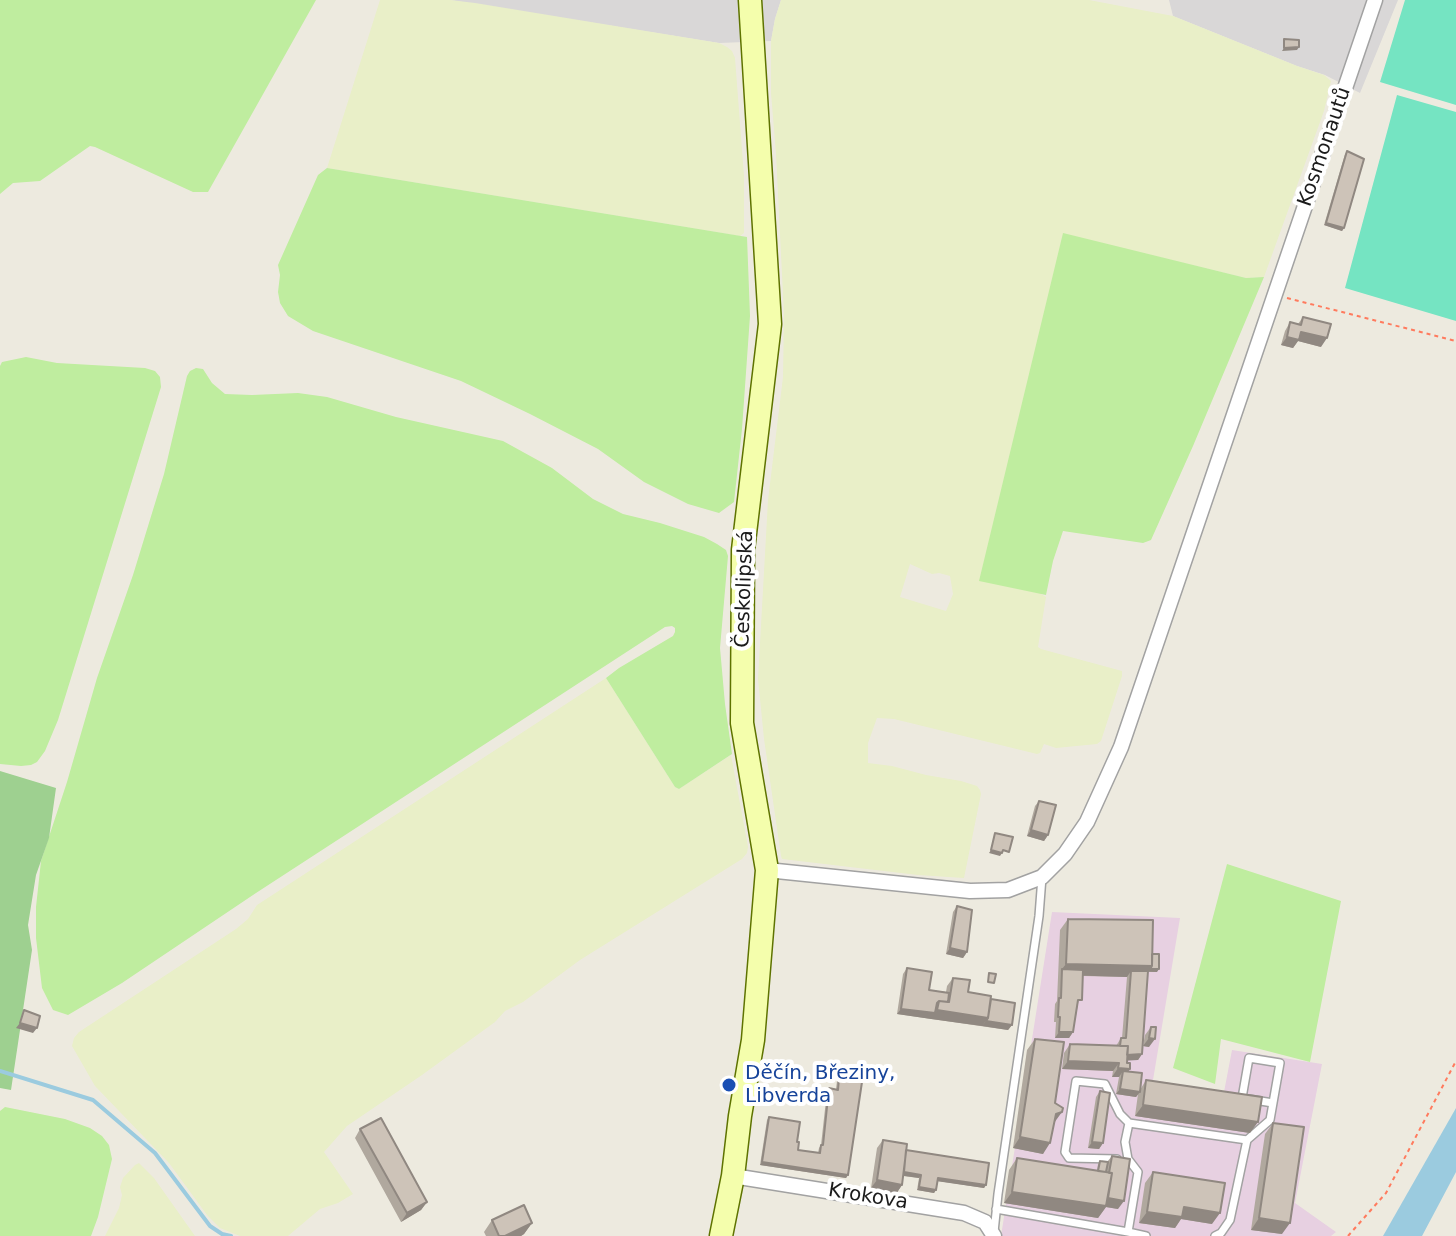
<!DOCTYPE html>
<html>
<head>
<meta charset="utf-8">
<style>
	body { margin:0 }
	canvas { display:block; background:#edeadf }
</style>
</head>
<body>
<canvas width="1456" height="1236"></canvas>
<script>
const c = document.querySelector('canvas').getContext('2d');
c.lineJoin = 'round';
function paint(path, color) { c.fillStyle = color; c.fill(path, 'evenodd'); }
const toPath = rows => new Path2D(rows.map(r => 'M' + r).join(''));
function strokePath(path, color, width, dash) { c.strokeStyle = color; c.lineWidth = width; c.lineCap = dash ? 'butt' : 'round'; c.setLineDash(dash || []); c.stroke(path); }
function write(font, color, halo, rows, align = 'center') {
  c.font = font + ' "DejaVu Sans",sans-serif'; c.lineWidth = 8; c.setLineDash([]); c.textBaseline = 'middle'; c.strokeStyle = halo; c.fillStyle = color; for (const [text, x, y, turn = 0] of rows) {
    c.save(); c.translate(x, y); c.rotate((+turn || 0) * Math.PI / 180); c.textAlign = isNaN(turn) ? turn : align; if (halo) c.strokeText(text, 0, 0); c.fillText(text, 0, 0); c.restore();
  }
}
paint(toPath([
	[450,0,781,0,775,19,771,41,719,43],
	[1169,0,1398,0,1360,93,1325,75,1297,66,1173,16]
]), '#d9d7d7');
paint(toPath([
	[1052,912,1180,918,1153,1080,1224,1092,1232,1050,1322,1064,1295,1203,1336,1232,1331,1236,1001,1236]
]), '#e7d0e1');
paint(toPath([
	[380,0,450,0,475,3,719,43,727,47,732,51,735,58,744,176,744,233,740,236,327,168],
	[781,0,1089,0,1173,16,1297,66,1324,75,1331,81,1324,111,1264,277,1246,278,1063,234,1061,245,1041,594,1046,597,1038,647,1041,649,1122,671,1122,676,1101,741,1097,744,1056,748,1044,744,1040,753,1037,754,894,719,877,718,868,743,868,763,892,766,926,775,961,781,977,786,980,790,981,794,964,878,918,875,782,859,781,856,764,739,758,679,768,500,783,377,784,314,776,154,771,93,771,41,775,19],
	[910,564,932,574,939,573,950,576,953,594,946,611,900,597],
	[606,678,675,787,679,789,731,755,748,847,747,853,742,859,580,960,523,1002,505,1011,495,1022,422,1075,347,1126,324,1152,353,1194,338,1203,320,1209,288,1236,240,1236,220,1228,207,1215,169,1163,95,1086,72,1046,74,1038,79,1032,236,929,248,919,257,905],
	[139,1163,154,1178,195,1236,105,1236,119,1208,122,1195,120,1187,123,1178,135,1165]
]), '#e9efc8');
paint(toPath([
	[0,0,316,0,208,192,193,192,95,147,90,146,40,181,13,183,0,194],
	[327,168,747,237,750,316,742,429,734,502,719,513,688,504,644,482,598,449,530,414,461,381,313,331,288,316,280,303,278,292,280,275,278,265,318,175],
	[1063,233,1246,278,1264,277,1193,446,1151,540,1143,543,1063,531,1053,561,1046,595,979,581],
	[26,357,57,363,145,368,155,371,160,377,161,387,58,720,45,751,37,762,31,765,21,766,0,764,0,366,2,362],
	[196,368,203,369,212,383,225,394,252,395,298,393,327,397,396,417,503,441,552,468,593,499,623,514,660,523,704,537,717,544,726,550,728,556,720,648,725,704,732,754,679,789,675,787,606,678,619,668,673,636,675,632,675,628,672,626,665,627,256,893,122,983,68,1015,53,1010,42,988,36,938,36,907,41,861,67,782,97,678,133,575,164,474,187,376,190,371],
	[1227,864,1341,901,1310,1062,1221,1039,1215,1084,1173,1068],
	[5,1107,65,1119,90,1128,102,1136,109,1145,112,1159,98,1217,91,1236,0,1236,0,1111]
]), '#bfed9f');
paint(toPath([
	[0,771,56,788,49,838,36,875,28,925,32,950,11,1090,0,1088]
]), '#9ed090');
paint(toPath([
	[1405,0,1456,0,1456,105,1380,82],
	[1397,95,1456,112,1456,321,1345,288]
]), '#75e4c2');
paint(toPath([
	[1456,1108,1456,1172,1422,1236,1383,1236]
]), '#9bcbdf');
strokePath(toPath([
	[0,1071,93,1100,155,1153,210,1226,222,1234,231,1236]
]), '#9bcbdf', 4);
const service = toPath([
	[1247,1140,1270,1120,1280,1063,1249,1058,1242,1098,1273,1103],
	[1117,1159,1069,1158,1065,1152,1076,1081,1105,1084,1120,1114,1129,1123,1247,1140,1230,1220,1221,1233,1215,1236],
	[996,1209,1128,1232,1138,1172,1128,1159,1125,1142,1129,1123],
	[994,1232,998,1194,1039,916,1042,877],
	[1128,1232,1146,1236]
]);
const minor = toPath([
	[767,870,970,891,1008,890,1042,877,1065,854,1087,822,1121,747,1375,0],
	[733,1176,964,1213,985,1222,994,1236]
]);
const secondary = toPath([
	[721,1236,733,1176,740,1116,753,1040,767,870,742,723,743,550,770,324,750,0]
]);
strokePath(service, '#a2a2a2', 10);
strokePath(minor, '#a2a2a2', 17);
strokePath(secondary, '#5e7300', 25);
strokePath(toPath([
	[1287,298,1456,341],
	[1348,1236,1386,1193,1456,1061]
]), '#ff7b5e', 2, [4, 4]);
strokePath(service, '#fff', 7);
strokePath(minor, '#fff', 14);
strokePath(secondary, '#f4feac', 22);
paint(toPath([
	[1347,151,1344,228,1342,231,1324,225,1345,154],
	[1303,317,1321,347,1298,341,1293,348,1281,345,1285,331,1290,322,1298,324],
	[1039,801,1048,835,1044,841,1027,836,1035,806],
	[957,906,967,952,963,958,946,954,953,912],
	[1068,919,1152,954,1157,972,1148,972,1142,1054,1138,1060,1127,1060,1128,1072,1140,1090,1146,1080,1250,1133,1135,1116,1138,1094,1136,1097,1116,1094,1119,1077,1112,1077,1113,1071,1062,1069,1064,1053,1070,1044,1116,1046,1121,1038,1122,1038,1127,977,1083,976,1073,1032,1069,1038,1055,1038,1056,1022,1054,1022,1055,1004,1057,1001,1060,930],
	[907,968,929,990,946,992,947,986,953,978,968,992,991,999,1012,1025,1008,1030,897,1014,903,974],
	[1151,1027,1149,1047,1143,1046,1145,1035],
	[1035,1039,1055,1103,1054,1123,1043,1154,1013,1148,1027,1050],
	[839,1078,848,1175,846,1178,760,1165,767,1120,769,1117,797,1142,798,1150,818,1153,819,1148,821,1145,827,1091,829,1088,836,1089,837,1081],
	[1100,1091,1103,1143,1099,1149,1088,1148,1096,1097],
	[1273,1123,1282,1234,1251,1230,1265,1134],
	[360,1129,427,1202,421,1210,401,1222,355,1138],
	[883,1140,906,1150,986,1185,984,1188,938,1181,936,1190,934,1193,917,1190,919,1178,903,1176,902,1185,896,1194,871,1188,877,1148],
	[1112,1156,1118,1209,1106,1207,1098,1218,1004,1203,1009,1170,1017,1158,1097,1171,1098,1164,1100,1161,1107,1162],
	[1153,1172,1212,1224,1181,1219,1175,1228,1139,1223,1145,1183],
	[492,1220,532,1223,524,1234,521,1236,486,1236,484,1232]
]), '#b0a89e');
paint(toPath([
	[1299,47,1297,50,1282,51,1284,48],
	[1326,223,1344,228,1342,231,1324,225],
	[1301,332,1327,338,1321,347,1298,341,1293,348,1281,345,1287,337],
	[1031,830,1048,835,1044,841,1027,836],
	[991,850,1002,853,1000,856,989,853],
	[950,948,967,952,963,958,946,954],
	[1066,964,1152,966,1159,969,1157,972,1131,971,1127,977,1062,975,1062,969],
	[901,1009,935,1013,931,1019,897,1014],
	[937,1010,988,1018,982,1026,931,1019],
	[986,1021,1012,1025,1008,1030,982,1026],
	[20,1023,37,1028,33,1033,16,1028],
	[1059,1032,1073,1032,1069,1038,1055,1038],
	[1149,1038,1155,1039,1149,1047,1143,1046],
	[1142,1054,1138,1060,1121,1061,1125,1055],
	[1068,1061,1119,1063,1113,1071,1062,1069],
	[1118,1068,1130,1069,1124,1078,1123,1071,1119,1077,1112,1077],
	[1120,1089,1140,1092,1136,1097,1116,1094],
	[1143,1105,1258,1122,1250,1133,1135,1116],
	[1062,1112,1054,1123,1056,1114],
	[1020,1137,1050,1143,1043,1154,1013,1148],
	[1092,1142,1103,1143,1099,1149,1088,1148],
	[762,1162,848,1175,846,1178,760,1165],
	[900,1172,921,1175,919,1178,898,1175],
	[938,1178,986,1185,984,1188,936,1181],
	[877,1180,902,1185,896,1194,871,1188],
	[919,1187,936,1190,934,1193,917,1190],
	[1012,1192,1106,1198,1124,1201,1118,1209,1106,1207,1098,1218,1004,1203],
	[427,1202,421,1210,401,1222,407,1213],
	[1184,1207,1220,1213,1212,1224,1181,1219,1175,1228,1139,1223,1147,1212],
	[1259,1218,1290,1223,1282,1234,1251,1230],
	[532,1223,524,1234,521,1236,505,1236]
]), '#908881');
const building = toPath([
	[1284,39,1299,40,1299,47,1284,48,1284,39],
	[1347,151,1364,159,1344,228,1326,223,1347,151],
	[1303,317,1331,324,1327,338,1301,332,1299,340,1287,337,1290,322,1301,325,1303,317],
	[1039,801,1056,805,1048,835,1031,830,1039,801],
	[995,833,1013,837,1009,852,1003,850,1002,853,991,850,995,833],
	[957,906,972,910,967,952,950,948,957,906],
	[1068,919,1153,920,1152,966,1066,964,1068,919],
	[1152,954,1159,954,1159,969,1150,969,1152,966,1152,954],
	[907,968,932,972,929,990,949,993,948,1002,939,1001,937,1003,935,1013,901,1009,907,968],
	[1062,969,1083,970,1082,1000,1078,1000,1073,1032,1059,1032,1060,1017,1058,1017,1059,998,1061,998,1062,969],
	[1131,971,1148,971,1142,1054,1127,1055,1128,1046,1120,1046,1121,1038,1126,1038,1131,971],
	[989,973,996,974,994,983,988,982,989,973],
	[953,978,970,980,968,992,991,996,988,1018,937,1010,939,1001,949,1002,953,978],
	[991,999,1015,1003,1012,1025,986,1021,988,1018,991,999],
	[24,1010,40,1016,37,1028,20,1023,24,1010],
	[1151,1027,1156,1027,1155,1039,1149,1038,1151,1027],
	[1035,1039,1064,1042,1055,1103,1063,1108,1062,1112,1056,1114,1050,1143,1020,1137,1035,1039],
	[1070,1044,1128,1046,1127,1063,1130,1063,1130,1069,1118,1068,1119,1063,1068,1061,1070,1044],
	[1123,1071,1142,1073,1140,1092,1120,1089,1123,1071],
	[839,1078,862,1082,848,1175,762,1162,769,1117,800,1122,797,1142,799,1142,798,1150,820,1153,821,1145,823,1145,829,1088,838,1090,839,1078],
	[1146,1080,1262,1097,1258,1122,1143,1105,1146,1080],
	[1100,1091,1110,1093,1103,1143,1092,1142,1100,1091],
	[381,1118,427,1202,407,1213,360,1129,381,1118],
	[1273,1123,1304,1127,1290,1223,1259,1218,1273,1123],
	[883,1140,907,1144,902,1185,877,1180,883,1140],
	[906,1150,989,1163,986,1185,938,1178,936,1190,919,1187,921,1175,904,1172,906,1150],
	[1112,1156,1130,1159,1124,1201,1108,1198,1112,1173,1109,1173,1112,1156],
	[1017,1158,1112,1173,1106,1206,1012,1192,1017,1158],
	[1100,1161,1108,1162,1106,1172,1098,1171,1100,1161],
	[1153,1172,1225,1183,1220,1213,1184,1207,1182,1217,1147,1212,1153,1172],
	[524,1205,532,1223,505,1236,499,1236,492,1220,524,1205]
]);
paint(building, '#cdc3b8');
strokePath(building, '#908881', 2);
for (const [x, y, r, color] of [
	[729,1085,8,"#1a4fb4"]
]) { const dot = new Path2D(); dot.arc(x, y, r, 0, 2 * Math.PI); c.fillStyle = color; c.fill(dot); strokePath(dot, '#fff', 3); }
write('20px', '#1b1b1b', '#fff', [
	["Kosmonautů",1325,147,-71],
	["Českolipská",745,589,-88],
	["Krokova",868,1197,9]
]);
write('20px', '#164399', '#fff', [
	["Děčín, Březiny,",745,1074],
	["Libverda",745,1097]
], 'left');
</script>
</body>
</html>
